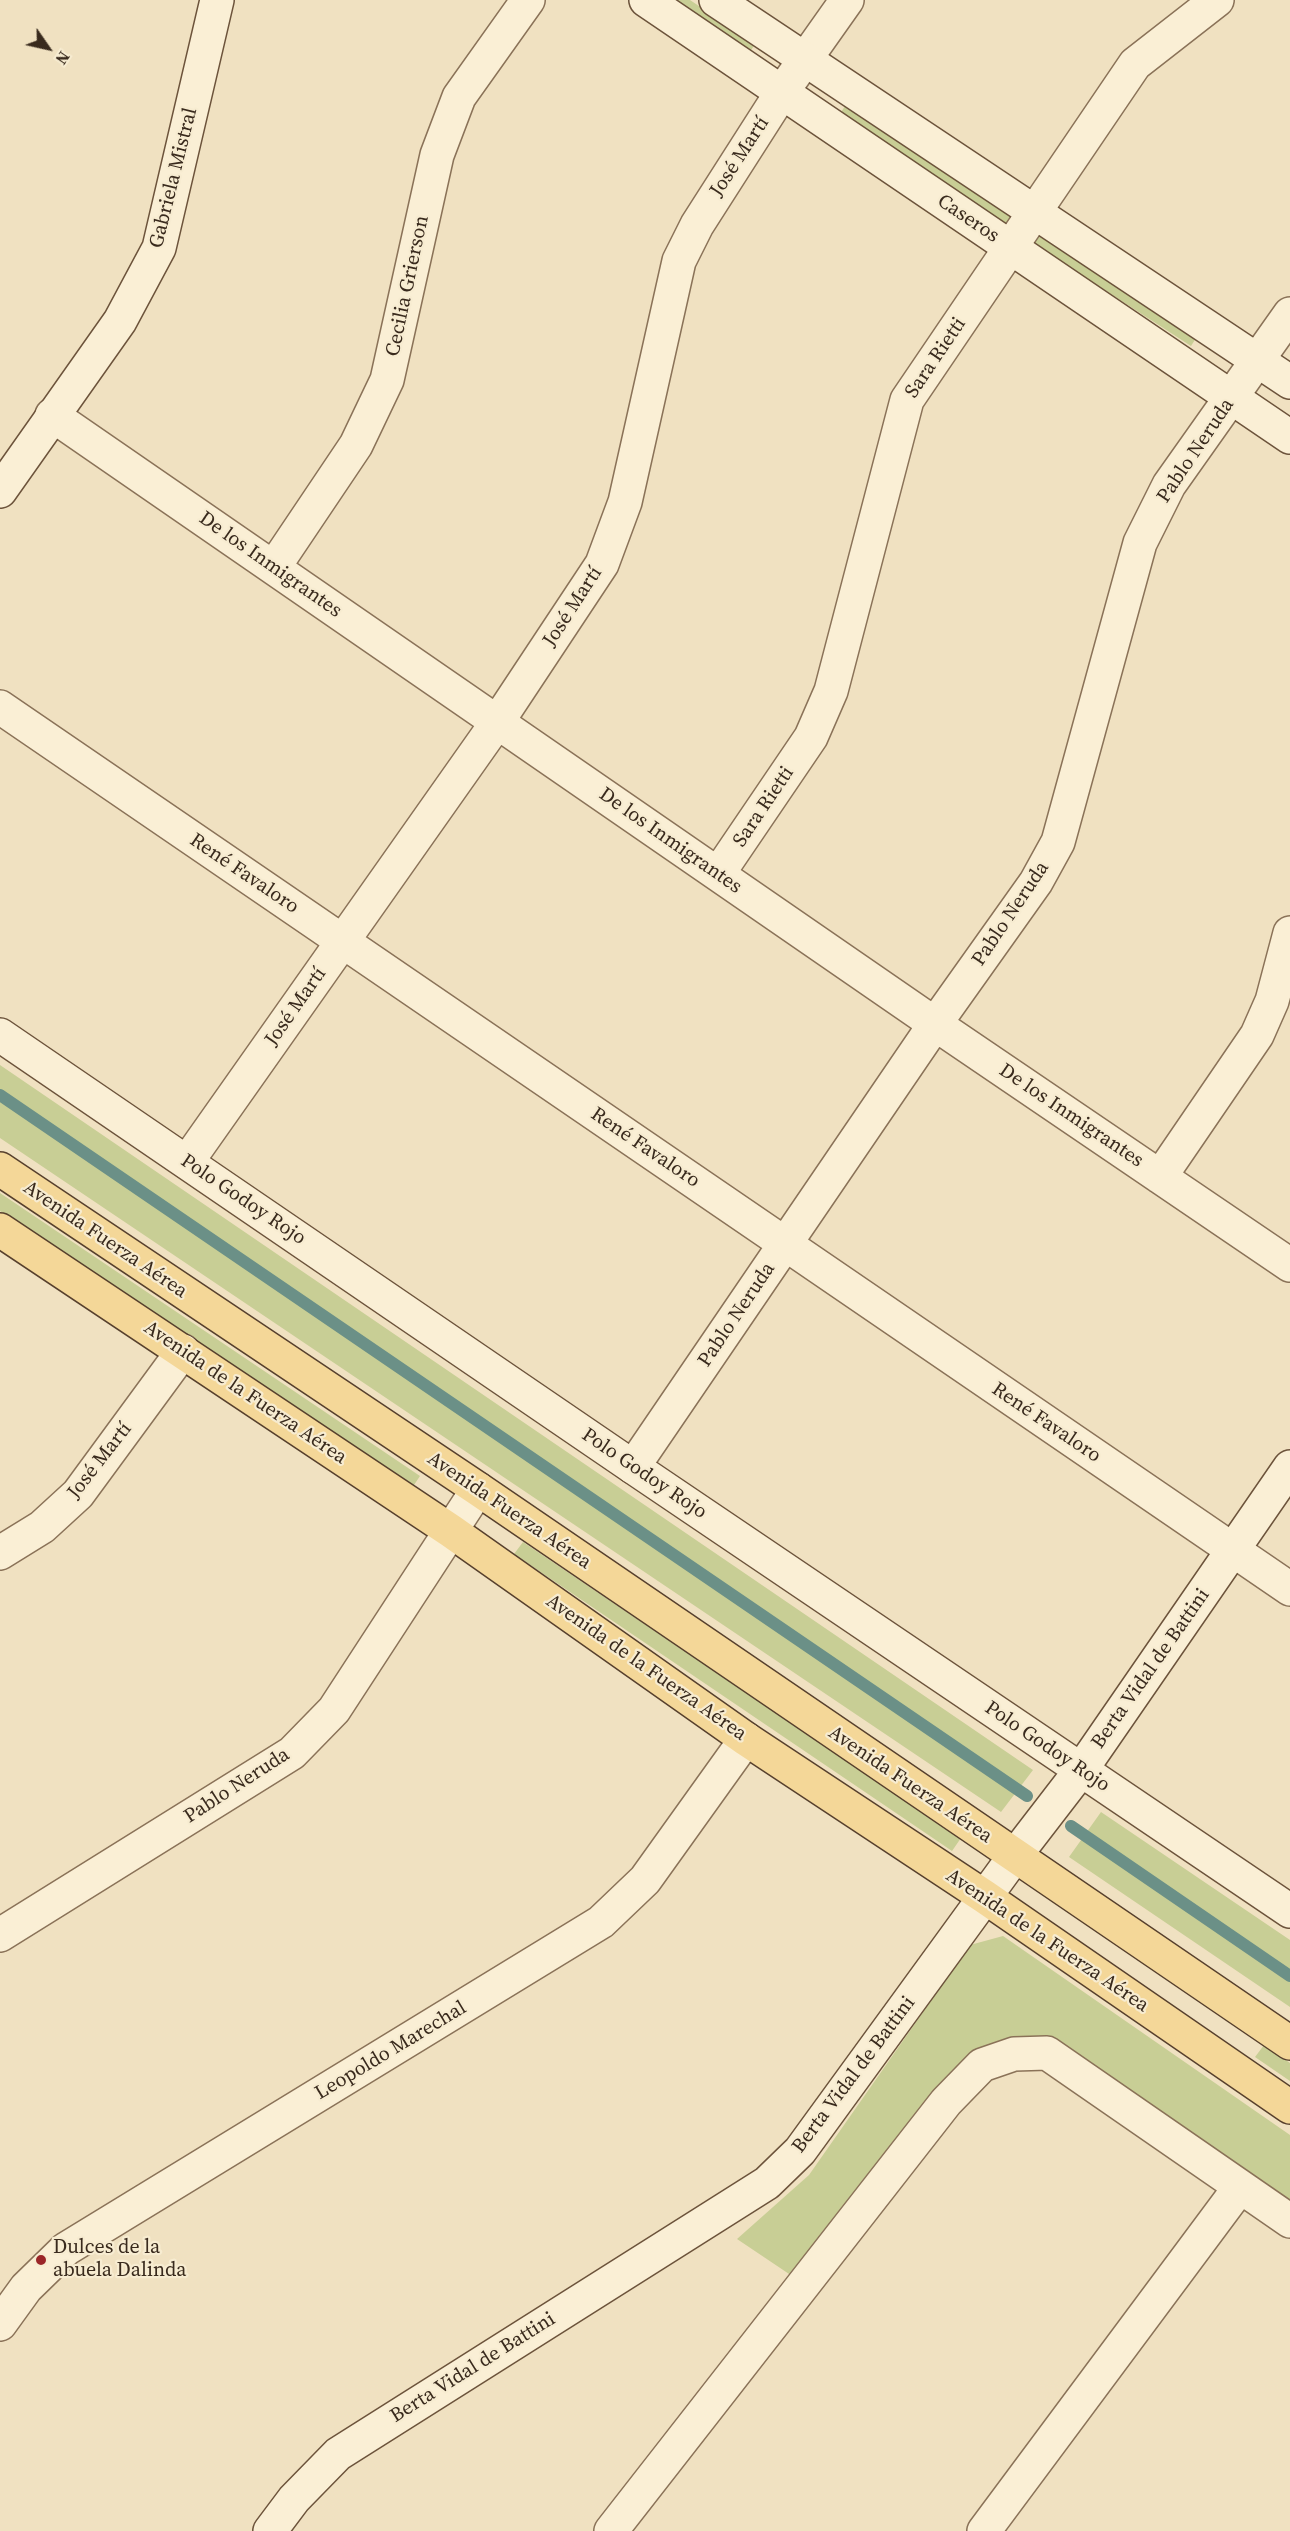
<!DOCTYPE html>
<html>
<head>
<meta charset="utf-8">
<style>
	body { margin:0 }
	#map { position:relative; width:1290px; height:2531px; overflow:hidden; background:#f0e1c1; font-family:"Source Serif 4",serif }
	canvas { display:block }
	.north { position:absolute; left:18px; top:18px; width:60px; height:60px; -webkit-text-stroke:4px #f7ecd1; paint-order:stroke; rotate:124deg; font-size:16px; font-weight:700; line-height:24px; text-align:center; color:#392a1d }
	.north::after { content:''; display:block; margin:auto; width:21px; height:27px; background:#392a1d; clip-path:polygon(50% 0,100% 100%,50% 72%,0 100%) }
</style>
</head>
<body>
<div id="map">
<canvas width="1290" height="2531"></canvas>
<div class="north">N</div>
</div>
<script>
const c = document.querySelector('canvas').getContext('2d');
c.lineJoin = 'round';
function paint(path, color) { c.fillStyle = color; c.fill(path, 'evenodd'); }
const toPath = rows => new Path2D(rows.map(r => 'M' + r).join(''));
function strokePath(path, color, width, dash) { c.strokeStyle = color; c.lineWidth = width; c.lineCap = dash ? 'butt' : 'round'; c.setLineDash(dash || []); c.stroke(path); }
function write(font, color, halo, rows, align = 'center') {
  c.font = font + ' "Source Serif 4",serif'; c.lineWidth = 4.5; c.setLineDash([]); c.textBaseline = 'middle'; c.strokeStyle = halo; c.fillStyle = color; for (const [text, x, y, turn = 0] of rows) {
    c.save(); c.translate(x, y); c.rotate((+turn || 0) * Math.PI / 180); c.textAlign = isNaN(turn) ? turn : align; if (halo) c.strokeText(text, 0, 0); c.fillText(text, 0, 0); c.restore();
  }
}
paint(toPath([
	[667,0,690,0,755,44,748,55],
	[845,106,1198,335,1191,346,838,117],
	[0,1065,1033,1770,1001,1812,0,1138],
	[0,1193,420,1476,412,1488,0,1211],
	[523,1542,961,1838,952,1851,514,1554],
	[1101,1812,1290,1940,1290,2007,1069,1857],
	[1003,1936,1290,2135,1290,2200,1058,2040,989,2047,798,2280,737,2239,809,2175,970,1945],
	[1264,2045,1290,2063,1290,2081,1255,2057]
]), '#c8ce95');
strokePath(toPath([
	[0,1095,1027,1796],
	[1071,1826,1290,1976]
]), '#6b9087', 12);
const street = toPath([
	[52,415,935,1024,1290,1265],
	[274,567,356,445,387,380,437,155,459,97,528,0],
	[0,707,1290,1589],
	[718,874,811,737,831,691,907,400,1135,64,1217,0],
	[187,1162,498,721,602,564,625,502,679,261,697,225,782,92,847,0],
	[1160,1177,1257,1035,1272,1001,1290,933],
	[633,1467,935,1024,1036,882,1058,842,1140,543,1169,485,1290,314],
	[0,1553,42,1527,78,1494,183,1351],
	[0,1935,292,1753,334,1710,478,1489],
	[0,2324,26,2288,66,2249,601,1922,645,1880,746,1739],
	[611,2531,946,2102,982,2065,1014,2054,1047,2053,1290,2221],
	[984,2531,1240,2187]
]);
const secondary = toPath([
	[646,0,1290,437],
	[716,0,1290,382],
	[0,491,120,321,159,248,217,0],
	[0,1035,633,1467,1290,1911],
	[270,2531,294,2499,338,2454,767,2183,800,2151,1014,1857,1081,1770,1290,1467]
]);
const primary = toPath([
	[0,1169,478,1489,1290,2043],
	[0,1230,451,1531,746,1739,985,1897,1290,2107]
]);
strokePath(street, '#8a7258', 36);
strokePath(secondary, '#6c533b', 36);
strokePath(primary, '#57402d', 36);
strokePath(street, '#faefd5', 33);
strokePath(secondary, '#faefd5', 33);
strokePath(primary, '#f4d798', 33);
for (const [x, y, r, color] of [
	[41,2260,6,"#9b2628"]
]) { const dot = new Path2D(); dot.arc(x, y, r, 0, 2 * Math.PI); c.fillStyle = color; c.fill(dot); strokePath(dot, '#f7ecd1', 2); }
write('20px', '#392a1d', '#f7ecd1', [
	["José Martí",740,157,-57],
	["Gabriela Mistral",174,178,-76],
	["Caseros",968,219,34],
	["Cecilia Grierson",408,286,-78],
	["Sara Rietti",936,358,-56],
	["Pablo Neruda",1196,451,-56],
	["De los Inmigrantes",270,565,35],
	["José Martí",573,607,-57],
	["Sara Rietti",764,807,-56],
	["De los Inmigrantes",670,841,35],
	["René Favaloro",244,874,34],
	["Pablo Neruda",1011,914,-56],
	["José Martí",296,1007,-55],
	["De los Inmigrantes",1071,1116,34],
	["René Favaloro",645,1148,34],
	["Polo Godoy Rojo",243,1200,34],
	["Avenida Fuerza Aérea",105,1240,34],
	["Pablo Neruda",737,1315,-56],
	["Avenida de la Fuerza Aérea",245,1393,34],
	["René Favaloro",1046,1423,34],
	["José Martí",100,1461,-52],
	["Polo Godoy Rojo",644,1474,34],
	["Avenida Fuerza Aérea",509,1511,34],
	["Avenida de la Fuerza Aérea",646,1668,35],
	["Berta Vidal de Battini",1151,1669,-55],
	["Polo Godoy Rojo",1047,1747,34],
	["Avenida Fuerza Aérea",910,1785,34],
	["Pablo Neruda",237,1786,-33],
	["Avenida de la Fuerza Aérea",1047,1941,34],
	["Leopoldo Marechal",391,2051,-31],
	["Berta Vidal de Battini",854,2075,-53],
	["Berta Vidal de Battini",473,2368,-32]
]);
write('20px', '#392a1d', '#f7ecd1', [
	["Dulces de la",53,2248],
	["abuela Dalinda",53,2271]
], 'left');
</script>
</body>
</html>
